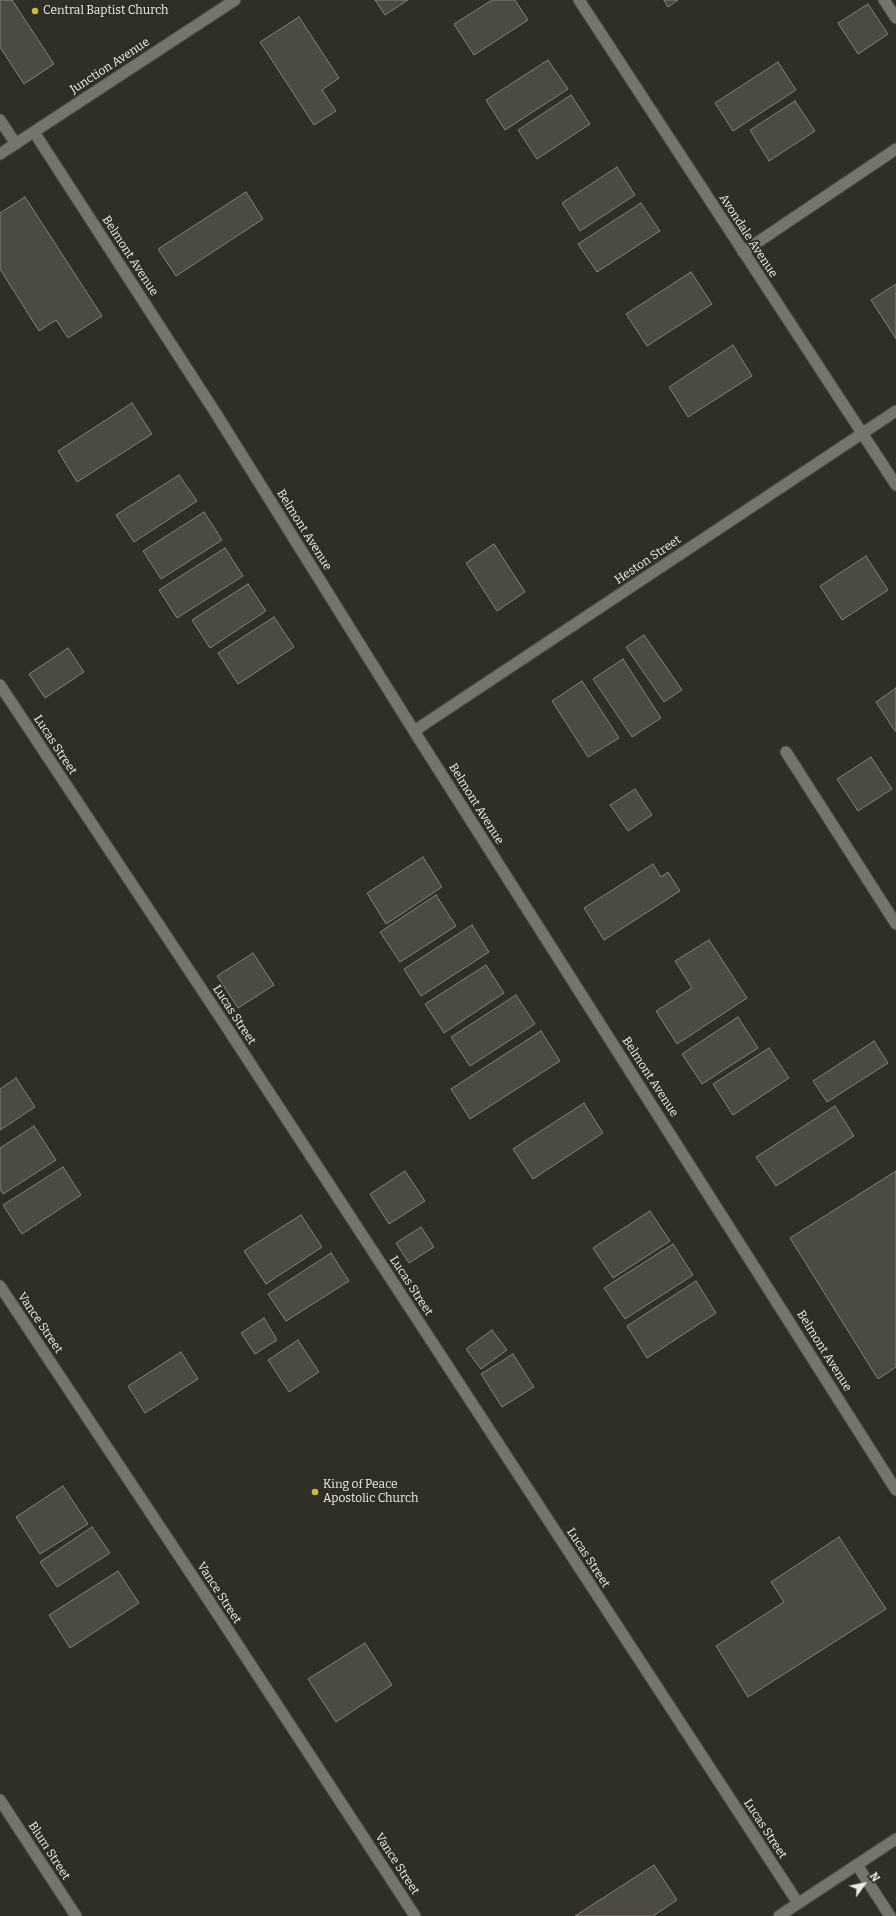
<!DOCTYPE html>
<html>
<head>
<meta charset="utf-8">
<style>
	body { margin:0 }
	#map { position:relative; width:896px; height:1916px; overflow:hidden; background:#2f2e27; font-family:Bitter,serif }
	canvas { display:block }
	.north { position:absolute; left:844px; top:1864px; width:40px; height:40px; -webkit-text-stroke:3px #2f2e27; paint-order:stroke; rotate:57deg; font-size:11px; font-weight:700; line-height:16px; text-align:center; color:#edede8 }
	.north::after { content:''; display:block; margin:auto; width:14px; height:18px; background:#edede8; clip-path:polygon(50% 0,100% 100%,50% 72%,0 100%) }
</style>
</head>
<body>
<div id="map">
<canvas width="896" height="1916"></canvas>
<div class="north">N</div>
</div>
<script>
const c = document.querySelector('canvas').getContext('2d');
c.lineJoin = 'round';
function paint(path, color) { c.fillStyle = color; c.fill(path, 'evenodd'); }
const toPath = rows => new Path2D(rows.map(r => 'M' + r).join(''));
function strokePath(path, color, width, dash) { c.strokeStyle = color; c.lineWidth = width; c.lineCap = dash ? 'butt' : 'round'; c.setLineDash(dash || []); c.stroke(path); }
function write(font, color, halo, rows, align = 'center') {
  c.font = font + ' Bitter,serif'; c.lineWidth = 4; c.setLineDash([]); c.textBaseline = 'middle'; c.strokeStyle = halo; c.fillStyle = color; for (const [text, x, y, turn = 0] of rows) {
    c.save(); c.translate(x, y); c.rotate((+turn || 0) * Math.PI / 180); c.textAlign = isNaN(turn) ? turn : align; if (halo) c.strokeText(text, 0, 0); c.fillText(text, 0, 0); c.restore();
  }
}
const building = toPath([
	[0,0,12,0,54,64,24,84,0,47,0,0],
	[375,0,408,0,385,15,375,0],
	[492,0,515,0,528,20,474,55,454,24,492,0],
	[664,0,678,0,668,7,664,0],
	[868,4,888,34,858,54,838,23,868,4],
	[299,17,339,78,322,90,336,111,314,125,260,42,299,17],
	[548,60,568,89,505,130,486,100,548,60],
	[778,62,796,90,733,131,715,103,778,62],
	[571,95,590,124,537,159,518,130,571,95],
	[795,101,815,131,769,161,750,130,795,101],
	[617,167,635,195,580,231,562,203,617,167],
	[246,192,263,219,176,276,158,249,246,192],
	[25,197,102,316,68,338,56,320,39,331,0,269,0,213,25,197],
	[641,203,660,231,597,272,578,244,641,203],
	[691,272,712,304,647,346,626,314,691,272],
	[896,284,896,339,871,300,896,284],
	[733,345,752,376,688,417,669,387,733,345],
	[132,403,152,434,77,482,58,451,132,403],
	[179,475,197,501,134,542,116,515,179,475],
	[204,512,222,540,161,579,143,551,204,512],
	[494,544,525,592,497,611,466,563,494,544],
	[225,548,243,576,177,618,159,590,225,548],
	[866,556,888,590,842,620,820,586,866,556],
	[248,584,266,611,210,648,192,620,248,584],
	[274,617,294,647,238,684,218,653,274,617],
	[644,635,682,690,664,702,626,647,644,635],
	[68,648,84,672,45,698,29,674,68,648],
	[623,659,661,718,632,737,593,679,623,659],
	[582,681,619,738,588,757,552,701,582,681],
	[896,688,896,731,895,731,876,702,896,688],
	[871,757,892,789,858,811,837,779,871,757],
	[635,789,652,815,628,831,610,805,635,789],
	[423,857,442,887,386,924,367,893,423,857],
	[653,864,661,877,668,872,680,891,604,940,584,908,653,864],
	[436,895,456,926,400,962,380,932,436,895],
	[472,925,489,952,421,996,404,969,472,925],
	[709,940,747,998,677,1044,656,1011,692,988,675,961,709,940],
	[253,953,274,985,238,1008,217,976,253,953],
	[486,965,504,993,444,1033,425,1004,486,965],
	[516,995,535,1024,470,1066,451,1037,516,995],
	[738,1017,758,1048,702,1084,682,1054,738,1017],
	[541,1031,560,1061,470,1119,451,1089,541,1031],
	[874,1041,888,1063,827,1102,813,1081,874,1041],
	[769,1048,789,1078,733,1115,713,1084,769,1048],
	[16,1078,35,1107,0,1130,0,1089,16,1078],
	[584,1103,603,1133,533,1179,513,1149,584,1103],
	[835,1106,854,1136,776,1186,756,1157,835,1106],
	[34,1126,56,1160,3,1194,0,1189,0,1148,34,1126],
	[63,1167,81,1195,22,1234,3,1205,63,1167],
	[405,1171,425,1201,389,1224,370,1194,405,1171],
	[896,1171,896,1367,878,1379,790,1238,896,1171],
	[650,1211,670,1241,613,1278,593,1248,650,1211],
	[301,1215,322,1247,266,1284,244,1251,301,1215],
	[421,1227,434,1247,409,1263,396,1243,421,1227],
	[673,1244,693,1275,625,1319,604,1288,673,1244],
	[331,1253,349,1281,286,1321,268,1294,331,1253],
	[696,1281,716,1313,647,1358,627,1326,696,1281],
	[264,1318,277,1340,255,1354,241,1333,264,1318],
	[492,1330,507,1350,481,1369,466,1349,492,1330],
	[298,1340,319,1372,289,1392,268,1360,298,1340],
	[181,1352,198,1379,145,1413,128,1386,181,1352],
	[513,1354,534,1387,502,1407,481,1374,513,1354],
	[63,1486,88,1524,40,1554,16,1517,63,1486],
	[92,1527,110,1553,57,1587,40,1562,92,1527],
	[839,1537,886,1609,748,1697,716,1646,784,1602,771,1582,839,1537],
	[118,1571,139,1603,70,1648,49,1615,118,1571],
	[365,1643,392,1685,336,1722,308,1679,365,1643],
	[654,1865,677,1900,653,1916,575,1916,654,1865]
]);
paint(building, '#4c4b43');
strokePath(building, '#84837a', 1);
const service = toPath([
	[884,0,896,18],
	[743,252,896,149],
	[786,752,896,924],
	[857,1865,890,1916]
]);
const minor = toPath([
	[579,0,896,485],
	[0,120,16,144],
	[34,132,215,412,414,731,896,1490],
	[0,154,235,0],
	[0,685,222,1020,798,1903],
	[414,731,896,411],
	[0,1286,219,1616,415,1916],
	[0,1800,76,1916],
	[779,1916,896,1839]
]);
strokePath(service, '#4a4a43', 13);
strokePath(minor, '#4a4a43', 13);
strokePath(service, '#76756c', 11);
strokePath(minor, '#76756c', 11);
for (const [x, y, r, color] of [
	[35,11,4,"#caba3a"],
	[315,1492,4,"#caba3a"]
]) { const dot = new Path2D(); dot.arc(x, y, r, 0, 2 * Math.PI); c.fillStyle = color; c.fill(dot); strokePath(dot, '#2f2e27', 1.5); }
write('12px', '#edede8', '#2f2e27', [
	["Central Baptist Church",43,11],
	["King of Peace",323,1485],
	["Apostolic Church",323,1499]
], 'left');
write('12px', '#edede8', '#2f2e27', [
	["Junction Avenue",110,66,-33],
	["Avondale Avenue",748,236,57],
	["Belmont Avenue",130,256,57],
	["Belmont Avenue",304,530,58],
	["Heston Street",648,560,-34],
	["Lucas Street",55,745,57],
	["Belmont Avenue",476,804,58],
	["Lucas Street",234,1015,57],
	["Belmont Avenue",650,1077,57],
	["Lucas Street",411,1286,57],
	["Vance Street",40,1323,56],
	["Belmont Avenue",824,1351,58],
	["Lucas Street",588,1558,57],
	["Vance Street",219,1593,57],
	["Lucas Street",765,1829,57],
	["Blum Street",49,1851,57],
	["Vance Street",397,1864,57]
]);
</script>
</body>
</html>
